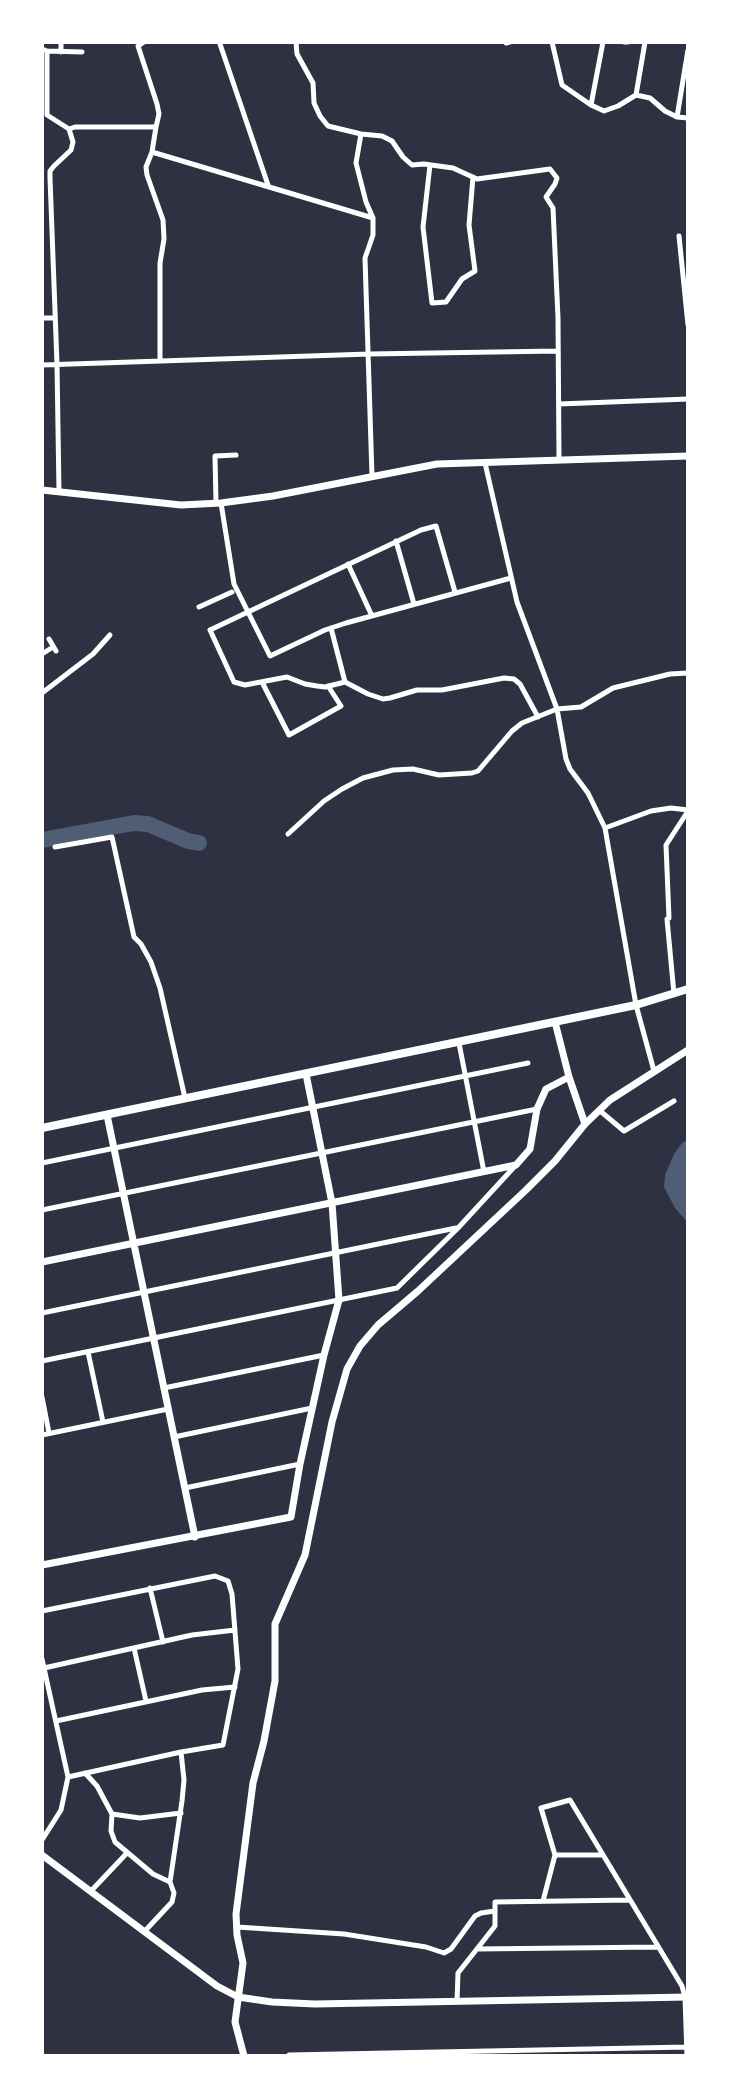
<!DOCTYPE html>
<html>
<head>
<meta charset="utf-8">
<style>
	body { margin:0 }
	#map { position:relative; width:730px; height:2098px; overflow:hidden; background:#2d3142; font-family:Jost,sans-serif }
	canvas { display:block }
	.frame { position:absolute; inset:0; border:44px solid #fff; pointer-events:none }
</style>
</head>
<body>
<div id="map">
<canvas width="730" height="2098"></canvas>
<div class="frame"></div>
</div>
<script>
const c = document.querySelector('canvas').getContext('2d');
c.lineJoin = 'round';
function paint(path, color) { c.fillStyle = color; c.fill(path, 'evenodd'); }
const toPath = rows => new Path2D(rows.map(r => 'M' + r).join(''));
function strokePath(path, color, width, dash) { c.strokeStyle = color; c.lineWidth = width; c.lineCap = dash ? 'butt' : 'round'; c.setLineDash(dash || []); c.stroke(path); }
paint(toPath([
	[688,1140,688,1223,675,1208,664,1187,665,1175,674,1154,682,1143]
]), '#4f5d75');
strokePath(toPath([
	[42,840,134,823,148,824,188,841,199,843]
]), '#4f5d75', 16);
strokePath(toPath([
	[61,42,61,52],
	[144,42,138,46,157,104,159,114,156,127],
	[296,42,297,54,313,83,314,103,320,116,328,126,361,134,382,136,392,141,403,157,412,165,424,164,453,168,477,179,550,169,557,178,555,184,546,197,553,208,558,318,559,459],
	[552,42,562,85,591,105,604,111,618,106,636,95,650,98,665,111,677,117,688,118],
	[624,42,628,42],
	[506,43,510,42],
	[220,44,268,185],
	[42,49,47,51,82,52],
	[47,51,47,115,69,129,73,142,71,150,54,166,50,171,50,178,57,364,59,492],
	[636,95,645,42],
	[591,105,603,42],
	[677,117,688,50],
	[69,129,75,127,156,127,152,152,146,167,147,175,163,220,164,239,160,263,160,361],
	[361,134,356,163,366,202,373,218,373,235,365,258,372,476],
	[152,152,373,218],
	[430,165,423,227,432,303,446,302,462,279,475,271,469,225,473,177],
	[679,236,688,325],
	[42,318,55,318],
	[42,365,369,354,558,351],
	[559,404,688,399],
	[485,463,517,602,557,709,566,759,570,769,588,793,605,828,636,1005,654,1071],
	[216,503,215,456,236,455],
	[221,503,234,584,270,656,325,630,346,623,511,578],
	[396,541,414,604],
	[348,564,372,616],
	[199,607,232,592],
	[331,628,345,682,368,694,383,699,390,698,417,690,442,690,504,678,514,679,520,684,538,717],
	[49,639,56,651],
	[42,654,53,647],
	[262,682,289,735,341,706,328,686],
	[345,682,325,687,317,686,305,684,287,677,245,685,234,682,210,630,421,530,436,526,455,592],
	[42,693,93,654,110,635],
	[605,828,651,811,671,808,688,810],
	[288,834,324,801,342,789,363,778,393,770,413,769,439,775,472,773,478,771,512,731,522,723,557,709,581,707,613,688,670,674,688,673],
	[55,847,112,837,134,937,141,944,151,962,160,988,185,1098],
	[674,994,667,919,669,918,666,845,688,811],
	[459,1043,484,1172],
	[599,1110,624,1131,674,1101],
	[42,1163,528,1063],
	[42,1210,537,1109],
	[42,1313,456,1228],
	[88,1352,103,1422],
	[42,1361,397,1288,458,1228,516,1165],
	[164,1388,324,1355],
	[42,1397,49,1433],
	[42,1435,168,1409],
	[174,1437,312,1408],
	[185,1488,300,1464],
	[150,1588,163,1642],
	[42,1611,215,1576,228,1581,232,1594,238,1669,223,1745,181,1752,68,1777],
	[134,1648,146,1701],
	[42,1659,68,1777,61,1810,42,1840],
	[44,1668,192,1635,235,1630],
	[56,1721,202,1690,235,1687],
	[85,1773,97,1786,112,1814,140,1818,181,1813],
	[112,1814,111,1831,115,1842,153,1874,170,1882,174,1893,172,1902,144,1932],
	[555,1855,602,1855],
	[170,1882,182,1801,184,1780,181,1752],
	[91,1891,127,1853],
	[543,1901,555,1855,541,1808,570,1800,682,1986,685,1997,687,2056],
	[237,1927,344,1934,426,1947,444,1953,451,1949,475,1916,481,1913,495,1911],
	[477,1949,658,1947],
	[457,2001,458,1973,495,1926,495,1902,630,1900],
	[289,2055,687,2047]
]), '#fff', 5);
strokePath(toPath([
	[42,490,181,505,221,503,273,496,437,464,688,456],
	[555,1022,569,1077,585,1124],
	[107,1115,195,1537],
	[42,1262,516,1165,530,1149,537,1109,546,1089,569,1077],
	[42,1565,291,1517,300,1464,324,1355,339,1300,332,1203,306,1074],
	[42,1855,217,1986,238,1997,272,2002,315,2004,688,1997],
	[244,2056,235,2022,243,1963,237,1935,236,1914,253,1783,264,1741,275,1681,275,1624,305,1555,332,1422,347,1369,360,1346,378,1325,418,1291,526,1190,555,1161,585,1124,610,1100,688,1050]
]), '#fff', 7);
strokePath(toPath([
	[42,1128,636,1005,688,989]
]), '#fff', 8);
</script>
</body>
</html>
